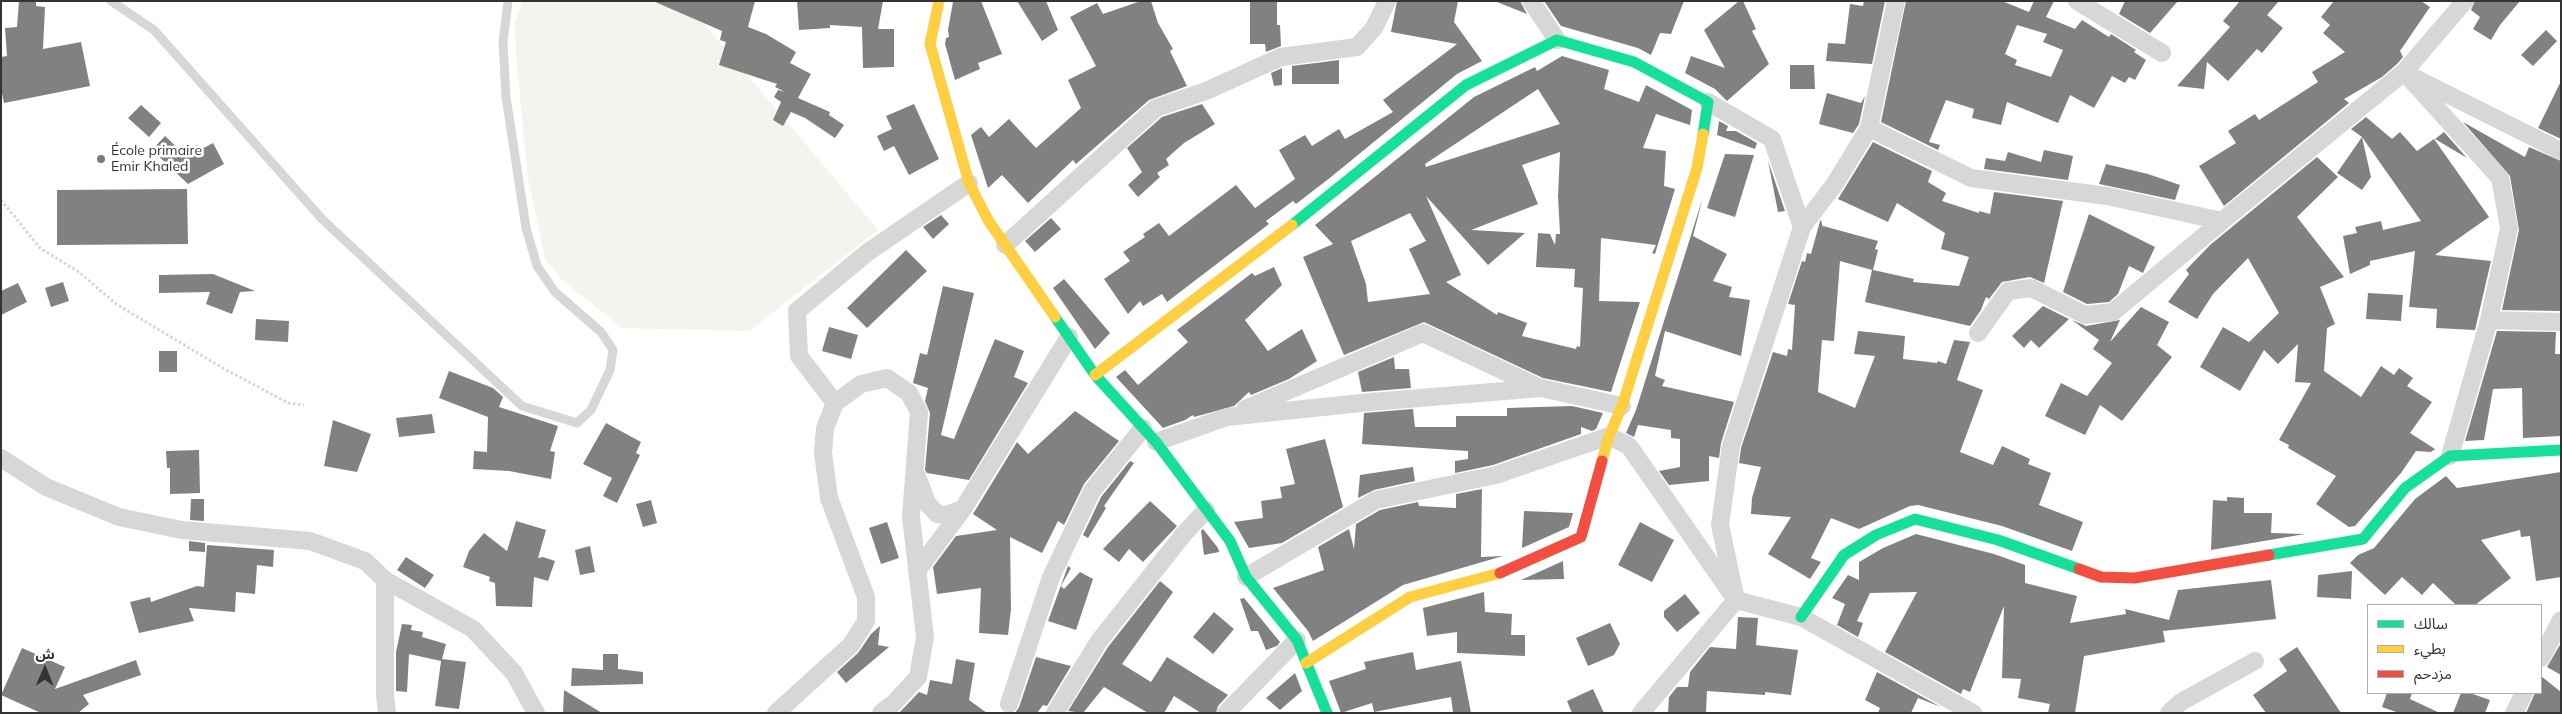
<!DOCTYPE html>
<html>
<head>
<meta charset="utf-8">
<style>
	body { margin:0 }
	#map { position:relative; width:2562px; height:714px; overflow:hidden; background:#fff; font-family:Mulish,"Noto Sans Arabic",sans-serif }
	canvas { display:block }
	.frame { position:absolute; inset:0; border:2px solid #333; pointer-events:none }
	.legend { position:absolute; left:2367px; top:604px; width:175px; height:90px; box-sizing:border-box; background:#fff; border:1px solid #adadad; margin:0; padding:6px 9px; list-style:none; font-size:15px; color:#333 }
	.legend li { display:flex; align-items:center; gap:10px; height:25px }
	.legend b { width:25px; border:1px solid #adadad }
	.north { position:absolute; left:20px; top:644px; width:50px; height:50px; -webkit-text-stroke:4px #fff; paint-order:stroke; rotate:1deg; font-size:14px; font-weight:700; line-height:20px; text-align:center; color:#333 }
	.north::after { content:''; display:block; margin:auto; width:18px; height:22px; background:#333; clip-path:polygon(50% 0,100% 100%,50% 72%,0 100%) }
</style>
</head>
<body>
<div id="map">
<canvas width="2562" height="714"></canvas>
<div class="frame"></div>
<ul class="legend">
<li><b style="height:6px;background:#16e098"></b>سالك</li>
<li><b style="height:6px;background:#ffcf43"></b>بطيء</li>
<li><b style="height:6px;background:#f24e42"></b>مزدحم</li>
</ul>
<div class="north">ش</div>
</div>
<script>
const c = document.querySelector('canvas').getContext('2d');
c.lineJoin = 'round';
function paint(path, color) { c.fillStyle = color; c.fill(path, 'evenodd'); }
const toPath = rows => new Path2D(rows.map(r => 'M' + r).join(''));
function strokePath(path, color, width, dash) { c.strokeStyle = color; c.lineWidth = width; c.lineCap = dash ? 'butt' : 'round'; c.setLineDash(dash || []); c.stroke(path); }
function write(font, color, halo, rows, align = 'center') {
  c.font = font + ' Mulish,sans-serif'; c.lineWidth = 5; c.setLineDash([]); c.textBaseline = 'middle'; c.strokeStyle = halo; c.fillStyle = color; for (const [text, x, y, turn = 0] of rows) {
    c.save(); c.translate(x, y); c.rotate((+turn || 0) * Math.PI / 180); c.textAlign = isNaN(turn) ? turn : align; if (halo) c.strokeText(text, 0, 0); c.fillText(text, 0, 0); c.restore();
  }
}
paint(toPath([
	[522,1,685,1,878,230,749,331,622,328,562,280,546,261,528,178,516,55,515,22]
]), '#f1f5ed');
paint(toPath([
	[19,1,36,1,36,6,45,7,43,49,81,42,90,86,4,103,1,89,1,57,7,56,5,28,17,27],
	[653,1,755,1,748,27,766,34,796,52,790,63,811,74,798,98,830,112,829,115,844,125,835,138,805,118,791,112,783,126,773,120,781,102,774,97,778,90,785,92,775,87,777,84,719,65,726,42,720,40,722,31],
	[797,1,883,1,878,29,894,29,894,67,863,68,862,27,830,25,830,28,799,30],
	[956,1,981,1,1002,54,978,63,980,69,955,80,945,44,946,38,949,37,948,30,953,2],
	[1017,1,1046,1,1058,30,1042,41],
	[1141,1,1151,1,1158,23,1173,49,1170,51,1187,86,1149,100,1076,164,1073,160,1028,203,1002,175,988,188,971,135,981,127,989,137,1009,119,1036,148,1081,108,1068,80,1096,66,1070,17,1097,3,1103,14],
	[1250,1,1277,1,1277,25,1280,25,1281,46,1266,52,1265,44,1250,44],
	[1397,1,1458,1,1454,22,1482,61,1457,74,1331,177,1296,204,1293,201,1266,221,1269,224,1167,302,1162,294,1143,306,1140,301,1128,314,1104,279,1130,261,1123,252,1145,237,1143,234,1159,223,1169,236,1236,185,1255,208,1295,179,1279,150,1305,135,1312,146,1339,129,1345,139,1393,112,1383,100,1457,44,1391,32],
	[1497,1,1520,1,1527,14,1497,2],
	[1544,1,1684,1,1671,34,1660,33,1651,55,1638,48,1561,26],
	[1739,1,1743,1,1756,29,1752,31,1769,64,1727,101,1715,89,1685,73,1691,56,1725,68,1704,30],
	[1864,1,1885,1,1872,64,1826,61,1828,43,1845,44,1850,4,1863,6],
	[1906,1,2002,1,2029,12,2034,1,2054,1,2046,17,2075,29,2082,20,2109,37,2111,34,2136,50,2134,52,2146,60,2135,80,2129,77,2125,83,2112,76,2094,108,2070,95,2058,123,2007,102,2001,125,1972,118,1974,109,1946,100,1929,142,1940,145,1938,150,1881,122],
	[2017,25,2047,34,2043,42,2063,50,2051,77,2015,65,2017,60,2005,54],
	[2125,1,2178,1,2150,33,2119,14],
	[2240,1,2279,1,2267,15,2283,28,2262,53,2257,49,2228,81,2207,62,2204,89,2177,86,2230,27,2223,21],
	[2334,1,2421,1,2430,7,2400,51,2403,57,2397,64,2382,77,2344,99,2349,103,2224,206,2199,166,2236,143,2228,131,2255,114,2259,120,2318,82,2312,72,2345,52,2323,33,2330,25,2321,17],
	[2475,1,2520,1,2500,25,2491,40,2473,29,2480,17,2471,10],
	[2546,30,2557,41,2533,66,2521,55],
	[1562,56,1609,70,1604,89,1639,102,1646,85,1692,110,1690,125,1656,114,1643,148,1666,151,1664,186,1675,189,1655,254,1652,253,1656,245,1601,238,1599,301,1640,302,1611,392,1543,378,1424,322,1344,355,1303,257,1333,244,1315,225,1474,97,1535,67,1537,71],
	[1538,89,1560,124,1426,167,1425,164],
	[1560,152,1558,196,1560,234,1556,234,1555,245,1550,234,1538,233,1536,267,1575,269,1574,287,1583,288,1580,347,1577,346,1576,349,1522,336,1527,323,1498,312,1497,315,1446,282,1461,275,1426,196,1488,265,1525,233,1471,230,1538,204,1522,165],
	[1410,213,1426,241,1409,249,1430,294,1368,302,1366,284,1351,241],
	[1339,60,1339,84,1292,84,1292,66],
	[1790,65,1814,65,1815,89,1790,89],
	[1282,68,1282,85,1274,86,1271,73],
	[2561,81,2561,139,2538,128],
	[1827,93,1861,103,1865,96,1859,124,1853,133,1819,124],
	[914,104,939,159,909,175,894,146,884,151,877,136,892,129,886,116],
	[1202,104,1215,124,1184,143,1166,159,1169,165,1157,173,1160,177,1138,197,1128,185,1142,172,1127,148,1162,117],
	[141,105,161,123,149,137,128,118],
	[2366,117,2392,139,2400,132,2417,151,2434,139,2489,217,2435,255,2491,261,2475,330,2436,328,2437,309,2409,307,2415,251,2370,261,2370,265,2350,274,2343,236,2357,233,2355,227,2381,221,2383,230,2421,221,2362,137,2371,177,2362,190,2337,173,2362,137,2351,129],
	[1719,121,1728,126,1726,131,1736,131,1757,143,1755,149,1717,135],
	[2463,122,2525,157,2529,147,2561,161,2561,311,2502,310,2519,230,2510,176],
	[2444,132,2467,158,2435,139],
	[165,136,183,153,197,145,200,150,213,143,224,164,188,184,152,150],
	[1873,142,1932,171,1928,182,1946,193,1942,201,1979,213,1979,211,1990,214,1994,192,2063,201,2044,283,2030,277,2002,282,1989,299,1986,297,1981,310,1970,326,1865,302,1872,270,1840,261,1834,341,1822,340,1818,392,1855,408,1875,356,1854,354,1858,331,1905,336,1903,359,1937,363,1938,361,1946,364,1954,340,1970,342,1957,380,1983,390,1960,452,1993,465,2002,446,2030,459,2028,464,2051,473,2039,505,2083,522,2072,551,2002,526,1918,505,1910,506,1859,529,1831,518,1811,558,1821,562,1810,579,1768,554,1791,517,1751,514,1752,498,1761,467,1739,463,1741,448,1773,352,1787,356,1788,349,1792,350,1795,305,1788,304,1802,261,1805,262,1807,253,1811,254,1820,221,1821,220,1823,228,1823,226,1878,241,1875,249,1878,250,1873,270,1914,279,1913,282,1959,286,1969,257,1941,249,1945,233,1897,203,1888,222,1838,199],
	[2044,150,2073,156,2068,180,1984,169,1986,158,2005,161,2008,152,2041,162],
	[1725,154,1754,155,1735,217,1707,208],
	[2317,157,2338,177,2297,217,2344,277,2320,287,2335,324,2327,328,2324,371,2361,397,2381,366,2394,375,2399,368,2413,378,2407,386,2432,402,2410,433,2435,449,2431,452,2416,451,2401,473,2355,526,2349,527,2316,504,2336,476,2288,448,2289,445,2279,440,2311,383,2295,382,2298,344,2278,364,2264,350,2240,391,2200,367,2223,327,2249,342,2279,313,2248,258,2213,294,2197,319,2168,302,2189,274,2186,270,2210,245],
	[1768,161,1785,211,1778,212],
	[2106,164,2148,174,2180,185,2175,200,2099,184],
	[187,189,188,244,57,245,57,190],
	[1703,197,1693,236,1727,254,1713,281,1732,287,1729,297,1750,300,1741,356,1665,331,1655,376,1665,380,1662,386,1734,402,1721,443,1719,458,1709,456,1709,481,1669,485,1659,471,1680,467,1680,439,1671,438,1671,430,1638,425,1634,437,1626,433,1636,410],
	[2089,214,2155,247,2143,273,2129,266,2118,294,2109,302,2087,304,2063,292],
	[941,215,949,224,933,239,923,227],
	[1051,218,1061,229,1035,252,1025,241],
	[906,250,927,271,867,328,847,308],
	[1274,267,1282,285,1245,320,1268,351,1302,329,1317,361,1289,379,1251,395,1249,392,1234,406,1194,417,1193,415,1185,420,1163,428,1116,377,1125,370,1138,385,1188,342,1177,330,1252,273,1255,276],
	[213,274,255,291,240,292,232,314,206,304,210,292,159,293,159,275],
	[1064,279,1110,333,1095,349,1053,288],
	[63,282,69,301,51,307,45,288],
	[18,283,27,302,1,315,1,291],
	[943,286,974,293,941,435,954,439,995,339,1024,351,1014,377,1028,383,969,480,927,473,925,470,930,413,925,401,928,388,913,383,920,353,927,355],
	[2368,293,2403,295,2401,321,2366,319],
	[2043,306,2069,319,2039,348,2031,340,2024,348,2012,336],
	[2141,307,2169,322,2157,345,2172,357,2122,421,2100,405,2085,435,2045,416,2061,383,2087,396,2112,363,2093,349,2099,340,2072,320,2086,326,2120,320,2110,342],
	[256,319,289,321,288,342,255,340],
	[829,327,858,335,851,359,822,351],
	[2497,331,2556,332,2555,354,2561,354,2561,436,2523,438,2522,388,2493,389,2484,440,2465,441],
	[159,351,177,351,177,372,159,372],
	[1394,357,1395,369,1409,369,1411,388,1362,392,1358,372],
	[449,371,493,388,503,397,499,407,558,426,550,451,555,452,551,479,509,471,473,469,474,451,487,452,488,417,439,398],
	[1572,406,1603,413,1596,429,1592,431,1581,427,1581,434,1493,465,1455,473,1455,461,1468,459,1468,451,1362,444,1364,413,1413,409,1415,427,1456,427,1456,416,1507,416,1507,408],
	[1075,411,1119,441,1084,484,1064,525,1058,521,1042,553,1010,537,1011,609,1008,635,979,633,981,588,937,594,933,567,956,536,997,530,973,514,1017,442,1028,454],
	[432,414,435,433,399,437,396,418],
	[333,420,371,434,357,472,324,466],
	[606,423,641,442,636,453,640,455,617,503,603,496,612,478,583,464],
	[1325,439,1343,507,1282,543,1249,548,1234,522,1263,518,1261,501,1282,498,1280,487,1295,484,1286,449],
	[199,450,200,493,170,494,170,468,167,468,166,451],
	[1130,461,1134,463,1104,506,1106,508,1088,538,1083,535,1101,497],
	[1413,467,1415,481,1374,490,1358,498,1360,475],
	[2561,472,2561,577,2536,581,2530,536,2521,537,2520,530,2481,540,2511,578,2475,605,2456,605,2433,583,2422,595,2402,577,2385,595,2350,563,2358,555,2374,548,2415,499,2446,476,2457,488],
	[1482,489,1481,557,1503,556,1403,585,1313,641,1308,631,1273,588,1324,570,1318,547,1349,529,1354,549,1356,524,1380,510,1418,502,1419,506,1456,508,1456,494],
	[2227,497,2244,498,2244,513,2272,513,2271,533,2305,534,2211,550,2213,500,2227,501],
	[191,499,204,499,204,521,190,520],
	[651,500,657,523,643,527,636,504],
	[1150,501,1177,526,1143,562,1129,549,1119,562,1103,549],
	[1524,511,1573,513,1569,527,1522,548],
	[516,521,546,530,538,558,543,557,555,561,548,581,534,577,532,607,496,606,495,583,489,581,490,577,463,567,469,551,484,533,507,551],
	[887,522,899,558,881,564,869,528],
	[1640,522,1674,540,1652,582,1618,565],
	[1203,529,1218,548,1219,552,1204,555,1201,531],
	[1916,534,1994,554,2025,565,2025,583,2077,596,2070,623,2126,614,2125,609,2169,620,2178,590,2271,580,2276,619,2163,631,2165,642,2084,656,2075,713,2048,713,2050,704,2018,698,2021,679,2002,678,2004,606,1970,692,1963,689,1961,694,1885,652,1917,592,1870,593,1857,621,1863,623,1858,637,1837,625,1845,604,1832,598,1848,575,1859,580,1859,562,1883,548],
	[189,541,205,543,205,552,189,551],
	[207,545,274,550,273,567,257,565,255,594,236,592,235,612,189,608,194,621,139,633,130,602,150,597,151,602,197,586,204,587],
	[590,546,595,572,580,575,575,550],
	[406,557,434,575,425,588,397,570],
	[1563,561,1564,579,1521,580],
	[1068,566,1071,568,1061,586,1064,589,1080,572,1093,579,1076,630,1048,621],
	[2352,571,2351,599,2317,597,2318,575],
	[1160,581,1173,592,1122,664,1151,682,1167,657,1228,695,1218,706,1216,713,1201,713,1174,696,1164,713,1148,713,1104,687,1083,713,1068,711,1108,647],
	[1484,592,1485,612,1512,614,1511,635,1525,635,1525,656,1457,653,1457,632,1427,636,1423,608],
	[1685,594,1700,613,1677,632,1664,617,1664,611],
	[1244,598,1280,642,1277,646,1266,650,1258,631,1251,631,1240,599],
	[1214,612,1234,629,1213,654,1193,637],
	[1738,617,1758,618,1756,645,1798,650,1791,695,1765,692,1765,695,1707,691,1706,713,1668,713,1669,697,1677,687,1688,687,1690,672,1710,647,1736,649],
	[1610,623,1620,644,1614,655,1588,666,1576,638],
	[402,624,412,625,411,630,423,632,422,637,446,644,442,659,466,662,459,709,435,706,441,661,409,654,407,692,396,691,396,652],
	[880,626,878,645,889,647,846,683,837,672,858,653,871,634],
	[2561,643,2561,675,2547,667],
	[2297,647,2341,713,2266,713,2253,695,2287,671,2279,659],
	[22,648,65,667,55,689,136,660,141,675,83,695,89,704,78,713,41,713,1,695],
	[1413,652,1416,670,1461,661,1471,713,1453,713,1451,697,1374,712,1372,703,1341,713,1329,681,1366,669,1364,662],
	[603,654,618,654,618,669,643,672,643,684,571,686,572,668,603,670],
	[1036,657,1071,666,1047,706,1043,705,1037,713,1015,713,1019,707],
	[956,659,975,663,969,700,987,713,899,713,919,692,927,695,930,680,952,684],
	[1877,672,1941,707,1918,698,1911,713,1878,713,1880,708,1865,700],
	[1295,673,1302,691,1280,710,1266,698],
	[2541,676,2561,692,2561,713,2526,713,2535,693,2541,693],
	[1593,689,1604,713,1572,713,1567,701],
	[564,690,602,713,563,713],
	[2387,693,2412,693,2410,699,2440,713,2399,713,2382,707],
	[2461,693,2470,693,2490,700,2485,713,2453,713]
]), '#818181');
strokePath(toPath([
	[1,200,40,248,79,272,116,304,221,367,288,403,304,405]
]), '#d6d6d6', 3, [2.5, 2.5]);
strokePath(toPath([
	[111,1,154,30,322,219,522,406,577,423,591,410,610,370,613,350,601,332,555,292,537,266,526,228,506,97,503,42,508,1]
]), '#d7d7d7', 9);
strokePath(toPath([
	[1531,1,1557,40],
	[1896,1,1869,128,1971,178,2107,196,2222,221,2404,72,2465,1],
	[2077,1,2162,53],
	[2404,72,2500,178,2509,228,2489,320,2450,456],
	[2413,77,2561,151],
	[1708,102,1772,139,1802,227],
	[1005,245,1156,108,1206,91,1281,57,1357,47,1374,28,1387,1],
	[2489,320,2561,322],
	[1978,333,2008,291,2031,288,2085,315,2113,312,2222,221],
	[835,403,799,356,797,311,868,252,969,183],
	[1245,409,1423,333,1540,388],
	[1156,442,1227,417,1371,402,1541,388,1622,406],
	[1,458,46,487,119,517,182,530,310,541,365,561,385,580,473,629,514,673,536,713],
	[917,476,927,503,937,514,946,515,963,509],
	[917,571,963,509,1069,337],
	[1246,577,1376,500,1496,475,1609,436,1629,446,1736,600,1801,617,1973,713],
	[385,580,385,695,387,713],
	[2541,658,2561,620],
	[1009,704,1051,577,1092,491,1143,428],
	[776,713,851,645,866,621,866,597,829,498,823,453,825,428,835,403,861,384,887,378,909,393,919,412,911,517,925,637,918,677,893,704,881,713],
	[1055,713,1099,641,1183,535,1206,510],
	[1226,713,1297,640],
	[1641,713,1736,600,1720,525,1731,446,1802,227,1834,185,1869,128],
	[2169,713,2181,702,2255,661],
	[2514,713,2524,693]
]), '#d7d7d7', 18);
strokePath(toPath([
	[1292,225,1466,85,1557,40,1634,62,1708,102,1703,134],
	[1055,317,1095,375,1156,442,1230,541,1246,577,1297,640,1327,713],
	[2269,555,2363,539,2405,488,2450,456,2561,450],
	[1801,617,1844,555,1876,535,1915,519,1998,540,2079,569]
]), '#16e098', 11);
strokePath(toPath([
	[939,1,930,44,969,183,988,220,1055,317],
	[1095,375,1292,225],
	[1602,461,1609,436,1622,406,1697,168,1703,134],
	[1306,663,1410,597,1500,573]
]), '#ffcf43', 11);
strokePath(toPath([
	[2079,569,2101,577,2135,578,2269,555],
	[1500,573,1581,537,1602,461]
]), '#f24e42', 11);
for (const [x, y, r, color] of [
	[101,159,5,"#7a7a7a"]
]) { const dot = new Path2D(); dot.arc(x, y, r, 0, 2 * Math.PI); c.fillStyle = color; c.fill(dot); strokePath(dot, '#fff', 2); }
write('14px', '#333', '#fff', [
	["École primaire",111,151],
	["Emir Khaled",111,167]
], 'left');
</script>
</body>
</html>
